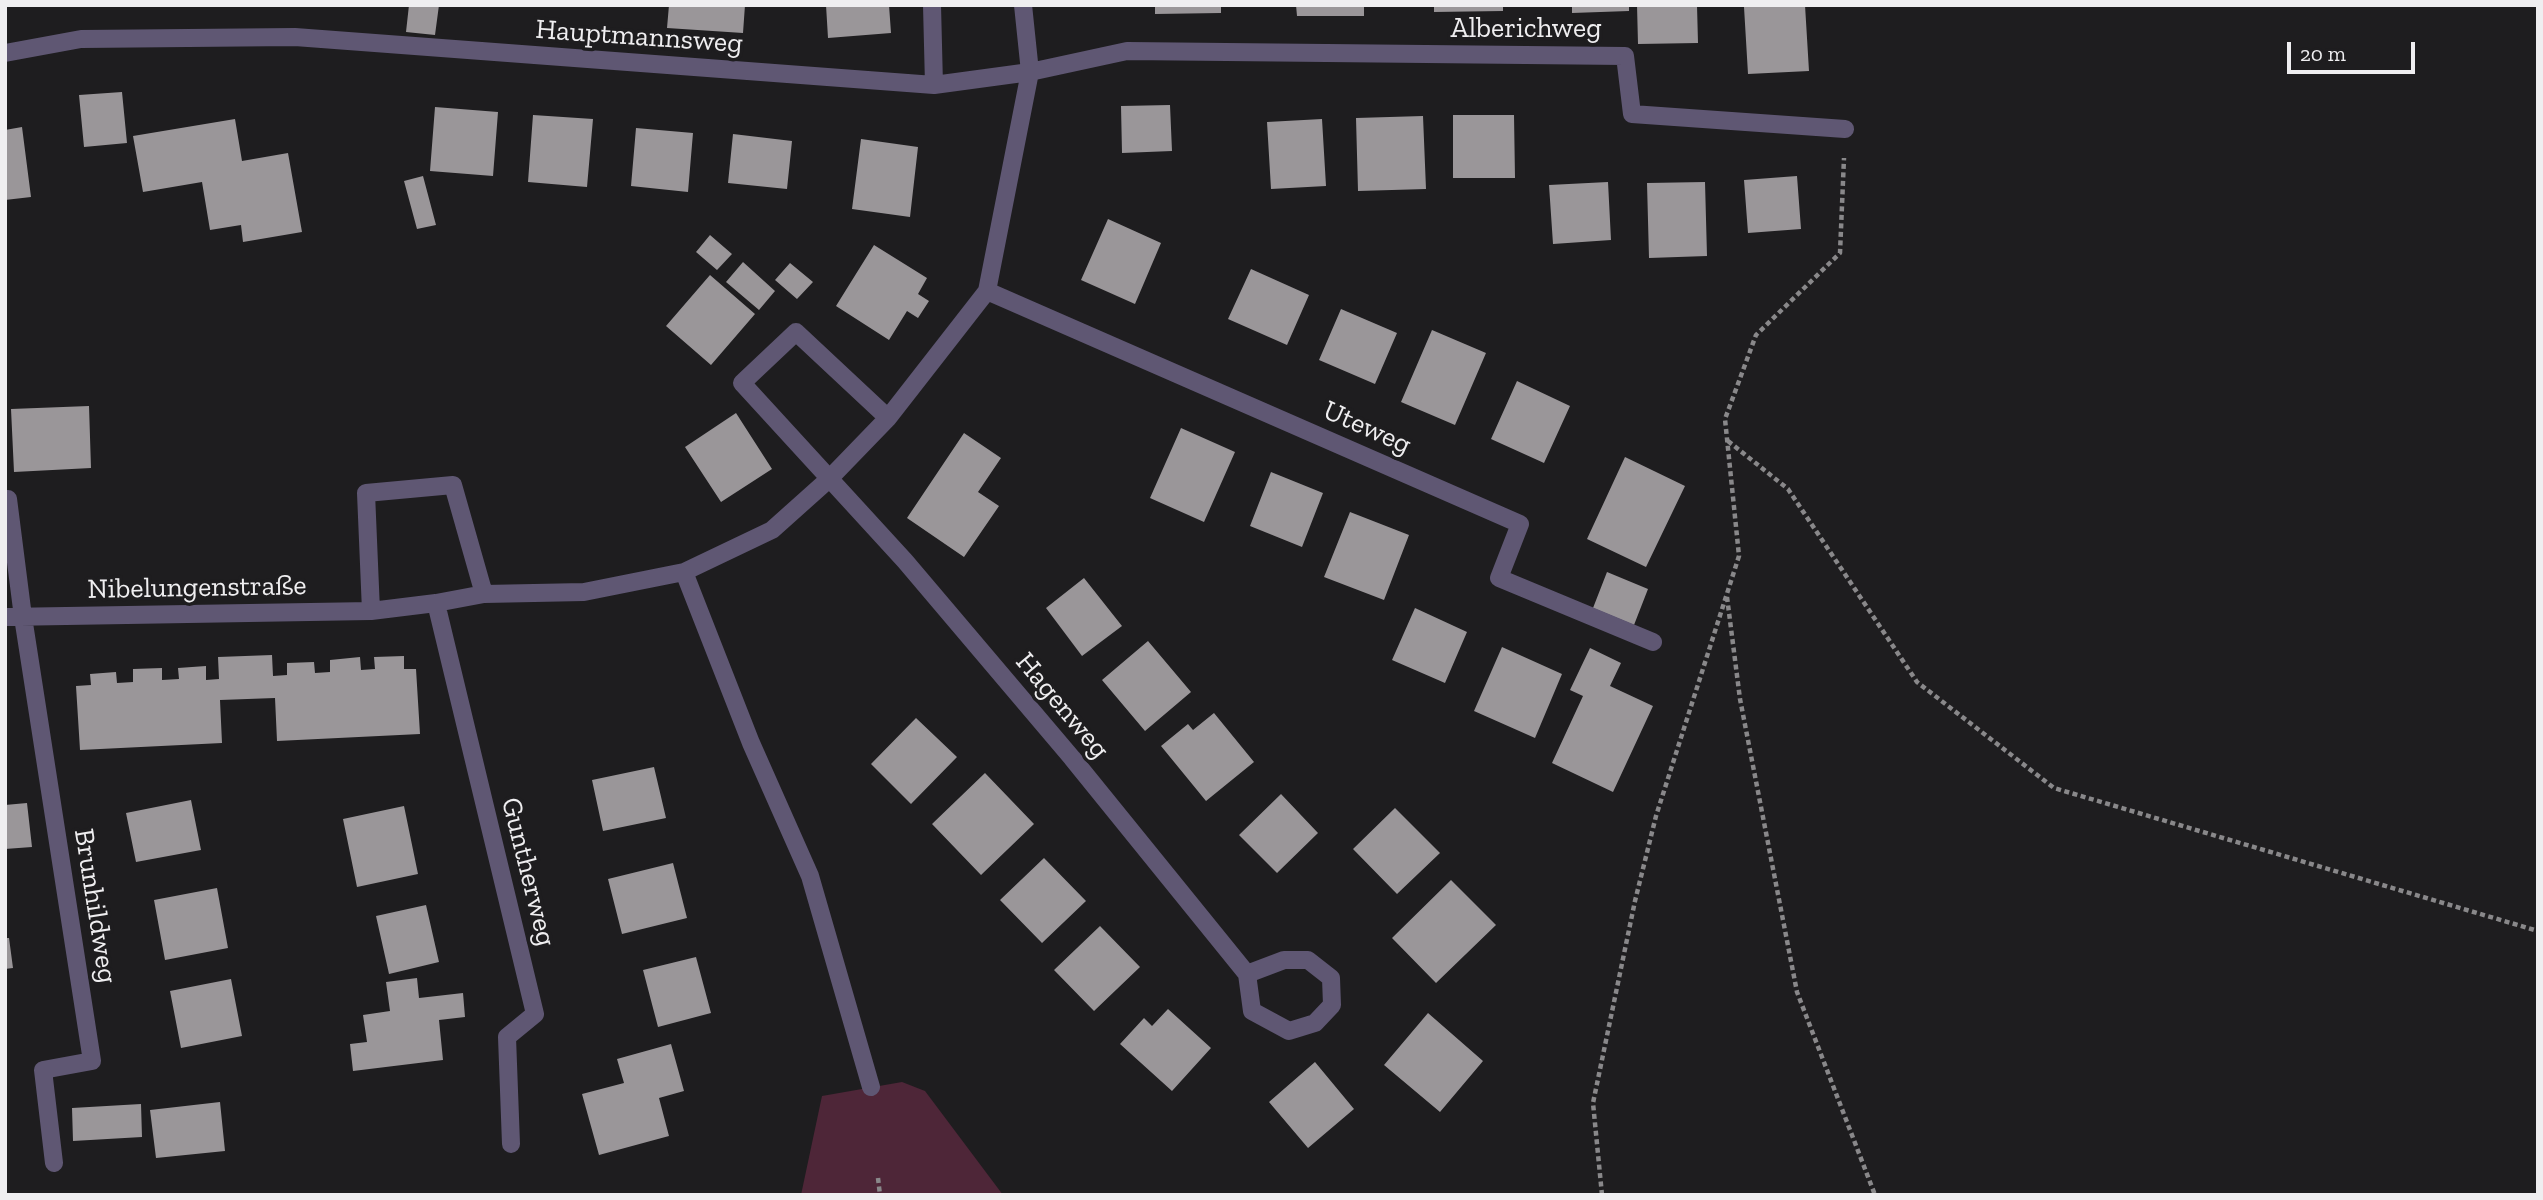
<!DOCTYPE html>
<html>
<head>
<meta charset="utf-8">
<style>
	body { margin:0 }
	#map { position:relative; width:2543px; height:1200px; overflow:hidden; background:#1e1d1f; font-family:"Zilla Slab",serif }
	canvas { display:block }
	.frame { position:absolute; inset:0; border:7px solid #efeef0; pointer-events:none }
	.scale { position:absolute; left:2287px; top:42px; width:128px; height:32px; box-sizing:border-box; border:4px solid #efeef0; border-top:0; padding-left:9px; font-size:21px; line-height:24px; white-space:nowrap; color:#efeef0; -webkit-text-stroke:5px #1e1d1f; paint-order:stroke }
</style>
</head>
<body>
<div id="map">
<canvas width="2543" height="1200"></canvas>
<div class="frame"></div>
<div class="scale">20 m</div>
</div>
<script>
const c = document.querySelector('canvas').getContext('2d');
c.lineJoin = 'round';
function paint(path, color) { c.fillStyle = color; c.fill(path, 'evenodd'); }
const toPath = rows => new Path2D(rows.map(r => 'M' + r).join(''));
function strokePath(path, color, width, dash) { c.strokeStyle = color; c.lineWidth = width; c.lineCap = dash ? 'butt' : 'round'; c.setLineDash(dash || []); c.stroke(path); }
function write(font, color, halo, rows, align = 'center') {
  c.font = font + ' "Zilla Slab",serif'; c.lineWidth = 7; c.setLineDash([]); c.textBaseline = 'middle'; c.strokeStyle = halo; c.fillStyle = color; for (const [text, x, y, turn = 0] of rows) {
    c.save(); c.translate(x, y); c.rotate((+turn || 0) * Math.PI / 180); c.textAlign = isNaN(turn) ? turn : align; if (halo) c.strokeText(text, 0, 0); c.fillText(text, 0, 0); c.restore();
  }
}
paint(toPath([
	[902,1082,925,1091,1003,1195,801,1195,822,1096]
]), '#4e2638');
paint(toPath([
	[409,5,439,5,435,35,406,32],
	[669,5,745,5,743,33,667,28],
	[826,5,889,5,891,33,828,38],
	[1155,5,1221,5,1221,13,1155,14],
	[1296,5,1364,5,1364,16,1297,16],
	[1434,5,1503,5,1503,11,1434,12],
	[1572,5,1629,5,1629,11,1572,13],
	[1637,5,1697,5,1698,43,1638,44],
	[1805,5,1809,71,1748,74,1744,7],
	[122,92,127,143,84,147,79,95],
	[1170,105,1172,151,1122,153,1121,106],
	[435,107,498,112,493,176,430,171],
	[533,115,593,119,587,187,528,182],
	[1453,115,1514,115,1515,178,1453,178],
	[1423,116,1426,189,1358,191,1356,118],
	[235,119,242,161,288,153,302,232,243,242,241,225,210,230,202,182,143,192,133,136],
	[1322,119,1326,186,1271,189,1267,122],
	[22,127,31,197,5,200,5,130],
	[636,128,693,133,688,192,631,186],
	[733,134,792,141,787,189,728,183],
	[861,139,918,147,910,217,852,209],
	[423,176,436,225,417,229,404,181],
	[1797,176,1801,229,1748,233,1744,180],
	[1608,182,1611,240,1553,244,1549,185],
	[1705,182,1707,256,1649,258,1647,183],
	[1108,219,1161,243,1135,304,1081,280],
	[710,235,732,254,717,270,696,252],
	[874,245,927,278,918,294,929,301,918,318,907,311,889,340,836,306],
	[743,262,775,291,759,310,726,282],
	[790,263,813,282,797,299,775,280],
	[1251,269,1309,295,1287,345,1228,319],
	[710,275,755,314,711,365,666,326],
	[1341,309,1397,333,1375,384,1319,360],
	[1432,330,1486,353,1455,425,1401,402],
	[1517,381,1570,406,1544,463,1491,439],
	[89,406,91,468,14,472,11,409],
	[736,413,772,469,721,502,685,447],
	[1181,428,1235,452,1204,522,1150,498],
	[964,433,1001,458,978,492,999,506,964,557,907,518],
	[1625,457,1685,486,1646,567,1587,539],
	[1271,472,1323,493,1302,547,1250,526],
	[1350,512,1409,535,1384,600,1324,577],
	[1607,572,1648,589,1634,625,1593,608],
	[1084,578,1122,626,1082,656,1046,608],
	[1415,608,1467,632,1445,683,1392,660],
	[1148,641,1191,692,1145,731,1102,680],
	[1502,647,1562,674,1535,738,1474,711],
	[1590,648,1621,663,1610,686,1653,706,1613,792,1552,763,1583,696,1570,690],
	[272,655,273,676,287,675,287,663,314,662,315,673,330,672,330,660,360,657,361,670,375,669,374,657,404,656,404,669,416,669,420,734,277,741,275,698,220,700,222,743,80,750,76,686,91,685,90,674,116,672,117,683,133,682,133,669,162,668,162,680,179,679,178,668,206,666,206,680,219,679,218,657],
	[1214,713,1254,762,1206,801,1161,746,1188,724,1193,730],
	[916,718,957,757,911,804,871,764],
	[654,767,666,818,603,831,592,780],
	[985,773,1034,824,981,875,932,824],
	[1281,794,1318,833,1277,873,1239,835],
	[191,800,201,850,136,862,126,813],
	[27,803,32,847,5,849,5,805],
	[404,806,418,874,357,887,343,819],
	[1395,808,1440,853,1397,894,1353,849],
	[1044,858,1086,901,1042,943,1000,900],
	[673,863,687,918,622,934,608,879],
	[1451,880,1496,925,1436,983,1392,938],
	[217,888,228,948,165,960,154,900],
	[426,905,439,962,389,974,376,916],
	[1100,926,1140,967,1094,1011,1054,970],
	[5,938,9,938,13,968,5,969],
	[696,957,711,1013,658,1027,643,970],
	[417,978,419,998,463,993,465,1017,439,1020,443,1060,353,1071,350,1044,367,1042,363,1015,390,1011,386,982],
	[231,979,242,1036,181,1048,170,991],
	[1168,1009,1211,1048,1172,1091,1120,1044,1144,1018,1152,1026],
	[1428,1013,1483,1061,1440,1112,1384,1065],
	[671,1044,684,1091,659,1098,669,1136,599,1155,582,1094,624,1083,617,1059],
	[1315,1062,1354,1109,1308,1148,1269,1102],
	[220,1102,225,1151,156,1158,150,1110],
	[141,1104,142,1137,73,1141,72,1108]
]), '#9a9699');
strokePath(toPath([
	[1728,441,1788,489,1917,682,2054,788,2538,931],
	[1727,597,1740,699,1797,992,1875,1195],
	[878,1178,880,1195],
	[1602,1195,1593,1103,1635,901,1656,816,1739,556,1725,419,1756,335,1840,253,1844,158]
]), '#89888a', 4.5, [5, 3.5]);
strokePath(toPath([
	[932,5,934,85],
	[5,53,81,39,295,37,934,85,1030,72,1127,51,1625,56,1632,114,1845,129],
	[987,291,1520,524,1499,578,1653,642],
	[888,418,796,332,742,383,905,561,1072,758,1247,974,1252,1011,1289,1031,1315,1023,1332,1005,1331,978,1308,960,1284,960,1247,974],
	[5,499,8,499,23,617,92,1061,43,1070,54,1163],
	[684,572,751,743,810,876,871,1087],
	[436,603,535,1014,507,1037,511,1144],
	[371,611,366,493,453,485,484,594],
	[5,617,371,611,436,603,484,594,584,592,684,572,772,530,829,479,888,418,987,291,1030,72,1023,5]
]), '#5f5773', 18);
write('28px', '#efeef0', '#1e1d1f', [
	["Alberichweg",1526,29],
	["Hauptmannsweg",639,37,4],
	["Uteweg",1367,428,24],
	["Nibelungenstraße",197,588,-1],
	["Hagenweg",1062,706,50],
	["Guntherweg",528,872,76],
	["Brunhildweg",95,906,81]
]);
</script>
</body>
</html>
